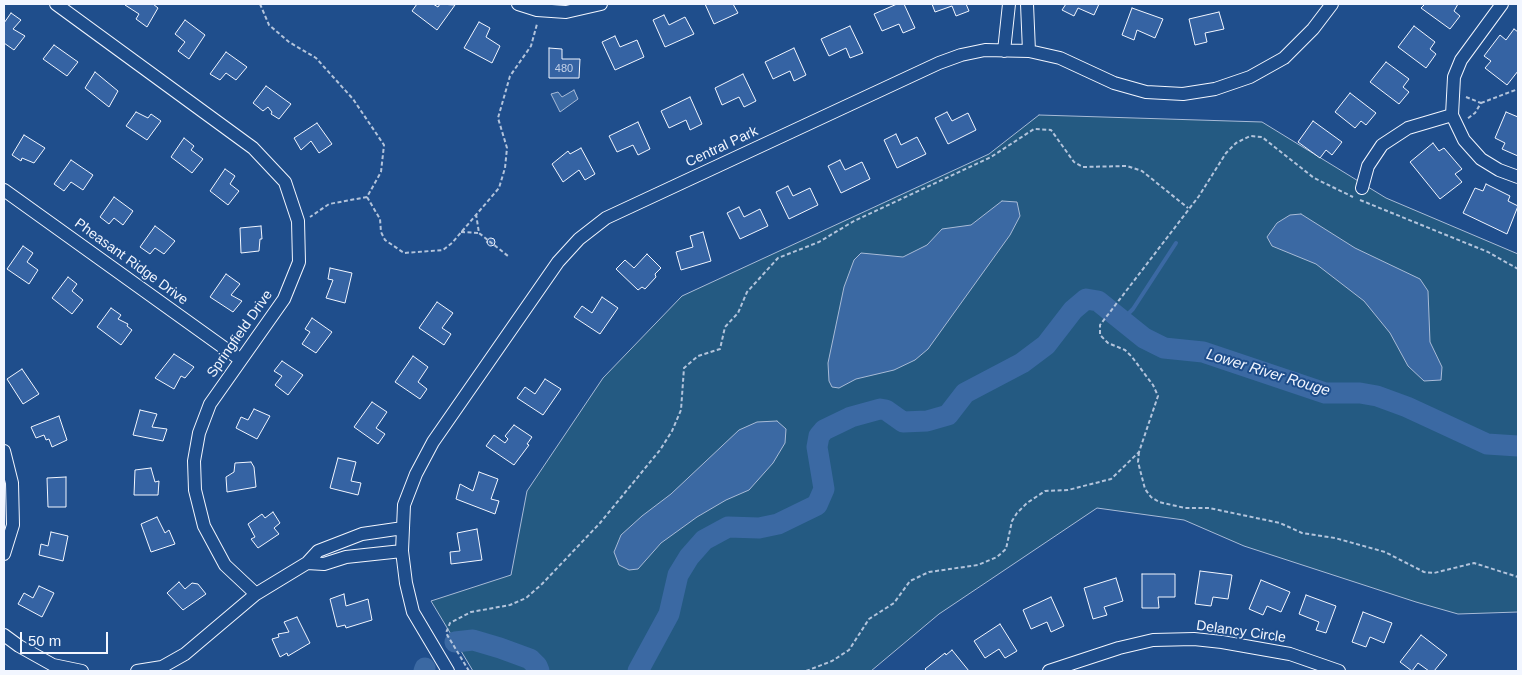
<!DOCTYPE html>
<html>
<head>
<meta charset="utf-8">
<style>
	body { margin:0 }
	#map { position:relative; width:1522px; height:675px; overflow:hidden; background:#1f4e8c; font-family:Arial,sans-serif }
	canvas { display:block }
	.frame { position:absolute; inset:0; border:5px solid #f2f6ff; pointer-events:none }
	.scale { position:absolute; left:20px; top:632px; width:88px; height:22px; box-sizing:border-box; border:2px solid #f2f6ff; border-top:0; padding-left:6px; font-size:15px; line-height:18px; white-space:nowrap; color:#f2f6ff; -webkit-text-stroke:4px #1f4e8c; paint-order:stroke }
</style>
</head>
<body>
<div id="map">
<canvas width="1522" height="675"></canvas>
<div class="frame"></div>
<div class="scale">50 m</div>
</div>
<script>
const c = document.querySelector('canvas').getContext('2d');
c.lineJoin = 'round';
function paint(path, color) { c.fillStyle = color; c.fill(path, 'evenodd'); }
const toPath = rows => new Path2D(rows.map(r => 'M' + r).join(''));
function strokePath(path, color, width, dash) { c.strokeStyle = color; c.lineWidth = width; c.lineCap = dash ? 'butt' : 'round'; c.setLineDash(dash || []); c.stroke(path); }
function write(font, color, halo, rows, align = 'center') {
  c.font = font + ' Arial,sans-serif'; c.lineWidth = 4; c.setLineDash([]); c.textBaseline = 'middle'; c.strokeStyle = halo; c.fillStyle = color; for (const [text, x, y, turn = 0] of rows) {
    c.save(); c.translate(x, y); c.rotate((+turn || 0) * Math.PI / 180); c.textAlign = isNaN(turn) ? turn : align; if (halo) c.strokeText(text, 0, 0); c.fillText(text, 0, 0); c.restore();
  }
}
const green = toPath([
	[1039,115,1262,122,1386,198,1518,254,1518,612,1458,614,1416,602,1244,546,1184,520,1097,508,939,614,871,671,473,671,431,601,511,575,527,491,603,378,682,296,989,154,1039,115]
]);
paint(green, '#245a82');
strokePath(green, '#a8bbd7', 1);
const water = toPath([
	[574,90,578,99,560,112,551,94,558,92,562,97,574,90],
	[1002,201,1017,202,1020,216,1010,235,928,349,915,360,894,370,856,379,839,388,832,387,829,381,828,363,844,287,854,260,861,253,903,257,927,245,942,229,971,225,1002,201],
	[1301,214,1355,248,1420,279,1428,291,1430,342,1442,367,1441,380,1424,381,1408,366,1390,333,1364,301,1316,264,1272,246,1267,237,1277,223,1290,215,1301,214],
	[777,421,786,429,785,443,773,463,749,490,726,500,697,517,661,543,638,569,629,570,619,565,614,552,621,535,642,516,671,494,739,430,757,422,777,421]
]);
paint(water, '#3b69a3');
strokePath(water, '#a8bbd7', 1);
strokePath(toPath([
	[1122,320,1133,309,1176,243]
]), '#3b69a3', 4);
strokePath(toPath([
	[455,642,473,640,500,648,530,659,537,666,539,671],
	[424,671,425,668],
	[638,671,669,614,678,575,689,557,704,540,728,527,759,528,778,524,817,505,824,489,817,447,819,436,824,430,851,417,880,409,886,410,903,422,927,421,948,415,965,393,1022,363,1046,345,1073,310,1086,299,1098,301,1144,338,1164,348,1203,352,1325,393,1360,393,1377,396,1407,407,1487,444,1518,446]
]), '#3b69a3', 21);
const building = toPath([
	[126,4,153,4,158,8,147,27,136,19,139,14,125,5,126,4],
	[417,4,433,4,438,7,440,4,455,5,437,30,412,11,417,4],
	[705,4,733,4,738,13,714,24,705,4],
	[897,4,904,4,915,28,903,33,899,24,882,31,874,14,897,4],
	[932,4,966,4,969,11,956,16,952,6,935,12,932,4],
	[1066,4,1099,4,1094,15,1078,8,1074,16,1062,10,1066,4],
	[1425,4,1458,4,1454,11,1460,16,1450,29,1421,8,1425,4],
	[1132,8,1163,19,1155,38,1137,30,1134,40,1122,35,1132,8],
	[1219,12,1224,29,1205,33,1207,42,1195,45,1189,19,1219,12],
	[11,13,21,20,13,29,25,36,14,50,4,43,4,23,11,13],
	[664,15,669,25,685,17,694,34,665,47,653,20,664,15],
	[185,20,205,35,189,59,178,51,185,42,175,34,185,20],
	[479,22,490,28,486,37,500,46,492,63,464,48,479,22],
	[850,26,863,53,850,58,846,48,829,56,821,39,850,26],
	[1414,26,1435,42,1430,49,1436,54,1426,68,1398,47,1414,26],
	[1514,29,1518,32,1518,71,1507,85,1485,68,1491,61,1484,56,1500,35,1506,40,1514,29],
	[615,36,620,47,637,40,644,57,615,70,602,42,615,36],
	[54,45,78,62,67,76,43,59,54,45],
	[549,48,562,49,562,59,580,59,579,78,549,78,549,48],
	[794,48,806,75,794,81,790,71,773,79,765,62,794,48],
	[226,52,247,67,236,80,226,73,220,80,210,74,226,52],
	[1386,62,1409,79,1403,87,1409,92,1399,104,1370,82,1386,62],
	[95,72,118,91,109,107,85,88,95,72],
	[743,74,756,101,744,107,739,97,722,105,715,88,743,74],
	[266,86,291,104,279,119,271,114,272,112,268,107,263,111,253,103,266,86],
	[1350,93,1376,113,1366,125,1361,121,1355,128,1335,112,1350,93],
	[690,97,702,124,690,130,686,120,669,128,661,111,690,97],
	[136,112,148,118,151,114,161,121,147,140,126,126,136,112],
	[947,112,952,121,968,113,976,130,948,144,935,118,947,112],
	[1506,112,1518,117,1518,156,1502,149,1505,143,1495,138,1506,112],
	[1313,121,1342,142,1332,155,1326,150,1320,158,1298,142,1313,121],
	[638,122,650,149,638,155,633,145,617,152,609,136,638,122],
	[317,123,332,144,319,153,311,141,301,150,294,138,317,123],
	[896,134,901,145,917,137,926,154,897,168,884,140,896,134],
	[24,135,45,148,34,163,22,158,21,161,12,155,24,135],
	[184,138,194,146,191,150,203,159,192,173,171,157,184,138],
	[1433,143,1439,151,1444,148,1462,169,1455,174,1462,182,1440,199,1410,162,1433,143],
	[581,148,595,174,585,180,579,170,563,182,552,164,568,151,570,154,581,148],
	[71,160,93,175,83,190,71,182,64,191,54,184,71,160],
	[840,160,845,170,862,162,870,179,841,193,828,166,840,160],
	[225,169,235,176,230,184,239,191,228,205,210,191,225,169],
	[1486,184,1510,196,1508,201,1518,206,1507,234,1463,213,1475,188,1483,191,1486,184],
	[788,186,793,196,810,188,818,205,789,219,776,192,788,186],
	[114,197,133,211,123,225,114,218,109,224,100,217,114,197],
	[739,207,744,217,760,209,768,226,740,239,727,213,739,207],
	[155,226,175,241,164,254,155,248,150,254,140,247,155,226],
	[261,226,262,239,260,239,259,251,241,253,240,228,261,226],
	[703,232,711,261,681,270,676,252,693,247,690,236,703,232],
	'487 242a4 4 0 1 1 8 0a4 4 0 1 1-8 0Z',
	[23,246,33,253,27,262,38,270,29,284,7,269,23,246],
	[647,254,661,268,655,274,656,277,645,289,642,287,638,290,616,269,625,260,634,268,647,254],
	[330,268,352,273,345,303,326,298,333,280,328,279,330,268],
	[226,274,240,284,231,295,242,301,233,312,210,297,226,274],
	[68,277,77,284,72,291,83,300,72,314,52,298,68,277],
	[602,297,618,308,600,334,574,317,582,306,592,313,602,297],
	[437,302,453,313,442,328,451,334,444,345,419,328,437,302],
	[111,308,121,315,118,319,128,324,127,326,132,330,121,345,97,327,111,308],
	[312,318,332,332,316,353,302,344,310,332,305,329,312,318],
	[174,354,194,367,185,378,181,376,174,389,155,378,174,354],
	[413,356,428,367,418,382,427,389,420,399,395,382,413,356],
	[282,361,303,375,288,395,275,385,282,376,274,371,282,361],
	[22,369,39,394,23,404,7,379,22,369],
	[545,379,561,389,543,415,517,398,525,387,535,394,545,379],
	[372,402,387,412,376,428,385,434,378,444,354,427,372,402],
	[254,409,270,416,257,439,236,428,241,417,248,420,254,409],
	[140,410,157,414,152,427,167,429,163,441,133,435,140,410],
	[59,416,67,440,52,447,49,439,46,440,44,435,36,438,31,427,59,416],
	[514,425,532,437,527,444,529,445,514,465,486,446,494,435,505,443,508,439,505,436,514,425],
	[338,458,356,462,351,481,361,483,358,495,330,488,338,458],
	[251,462,254,467,256,487,227,492,226,477,234,472,235,463,251,462],
	[151,468,155,482,159,481,158,495,134,495,135,470,151,468],
	[479,472,498,479,491,499,499,501,495,514,456,499,460,484,473,491,479,472],
	[66,477,66,507,48,507,47,478,66,477],
	[273,512,280,523,274,528,279,534,258,548,251,539,255,537,248,524,262,514,265,518,273,512],
	[157,517,165,533,169,530,175,544,151,552,141,524,157,517],
	[477,529,482,560,451,564,450,552,460,551,457,533,477,529],
	[51,532,68,536,63,561,39,555,41,544,48,546,51,532],
	[1200,571,1232,575,1228,599,1213,597,1211,606,1195,604,1200,571],
	[1142,574,1175,574,1175,597,1158,597,1159,608,1142,608,1142,574],
	[1116,578,1123,601,1104,607,1107,615,1093,619,1084,588,1116,578],
	[1261,580,1290,592,1281,612,1267,606,1263,615,1249,609,1261,580],
	[179,582,185,589,192,583,198,584,206,594,183,610,167,593,179,582],
	[39,586,54,593,42,617,18,604,24,593,33,598,39,586],
	[344,594,346,606,368,599,372,620,346,628,345,625,337,627,330,599,344,594],
	[1306,595,1336,606,1326,633,1316,630,1319,622,1299,614,1306,595],
	[1051,597,1064,626,1051,632,1047,622,1031,629,1023,610,1051,597],
	[1363,612,1392,623,1384,643,1370,637,1366,647,1352,642,1363,612],
	[297,617,310,643,288,656,287,653,280,657,272,639,279,637,278,634,289,632,284,622,297,617],
	[1000,624,1017,651,1005,658,999,649,985,658,974,641,1000,624],
	[1421,635,1447,655,1434,671,1429,671,1418,663,1412,671,1400,662,1421,635],
	[952,650,969,671,927,671,925,669,945,653,946,655,952,650]
]);
paint(building, '#3563a3');
strokePath(building, '#f2f6ff', 1);
const minor = toPath([
	[56,4,253,148,285,182,298,221,299,262,284,299,210,404,199,433,194,461,195,490,204,526,225,565,256,594],
	[518,4,537,10,566,12,601,4],
	[1027,4,1029,51],
	[1502,4,1461,60,1454,77,1452,115,1464,140,1481,159,1499,170,1518,177],
	[1004,51,1009,4],
	[1362,188,1368,166,1382,145,1408,128,1452,115],
	[4,190,241,360],
	[4,451,12,483,13,525,4,554],
	[307,563,324,564,346,557,402,551],
	[4,635,19,646,53,665,82,671],
	[137,671,162,667,185,654,256,594,307,563,318,551,362,534,403,528],
	[448,671,413,612,406,583,402,551,404,505,416,474,433,442,558,262,579,239,606,218,939,63,961,55,985,50,1029,51,1060,58,1114,83,1146,92,1183,94,1215,89,1250,77,1284,58,1313,29,1332,4],
	[1049,671,1119,648,1153,640,1194,639,1222,642,1290,654,1339,671]
]);
strokePath(minor, '#f2f6ff', 14);
strokePath(toPath([
	[260,4,269,25,289,42,316,58,353,99,384,145,381,172,367,197,329,204,310,217],
	[1466,97,1481,103,1475,113,1467,119],
	[1481,103,1518,89],
	[367,197,380,219,381,232,385,240,404,253,443,250,452,243,499,188,505,168,507,148,498,118,510,76,531,46,537,24],
	[1360,200,1488,252,1518,269],
	[476,214,479,233,508,256],
	[461,232,479,233],
	[1139,452,1138,462,1145,489,1151,497,1159,502,1185,508,1209,508,1280,523,1302,533,1335,538,1385,552,1424,572,1434,573,1474,563,1518,577],
	[469,671,446,633,450,623,471,612,510,605,526,598,542,584,600,523,660,450,672,431,681,410,684,368,698,356,720,349,725,327,738,313,747,292,778,258,819,242,854,221,991,157,1034,129,1051,130,1074,162,1083,167,1127,166,1142,171,1188,208],
	[806,671,832,661,849,650,869,619,894,603,910,581,929,572,978,565,997,557,1006,549,1012,521,1017,513,1027,503,1045,491,1068,490,1111,479,1139,452,1158,396,1153,385,1132,357,1125,350,1108,343,1100,335,1100,325,1199,196,1226,153,1236,143,1250,136,1262,137,1314,178,1353,197]
]), '#b3c4dc', 2, [4, 2.5]);
strokePath(minor, '#1f4e8c', 12);
write('11px', '#c3d1e8', null, [
	["480",564,69]
]);
write('14px', '#f2f6ff', '#1f4e8c', [
	["Central Park",722,147,-25],
	["Pheasant Ridge Drive",131,262,36],
	["Springfield Drive",240,334,-55],
	["Delancy Circle",1241,632,8]
]);
write('italic 15px', '#f2f6ff', '#1f4e8c', [
	["Lower River Rouge",1268,373,17]
]);
</script>
</body>
</html>
